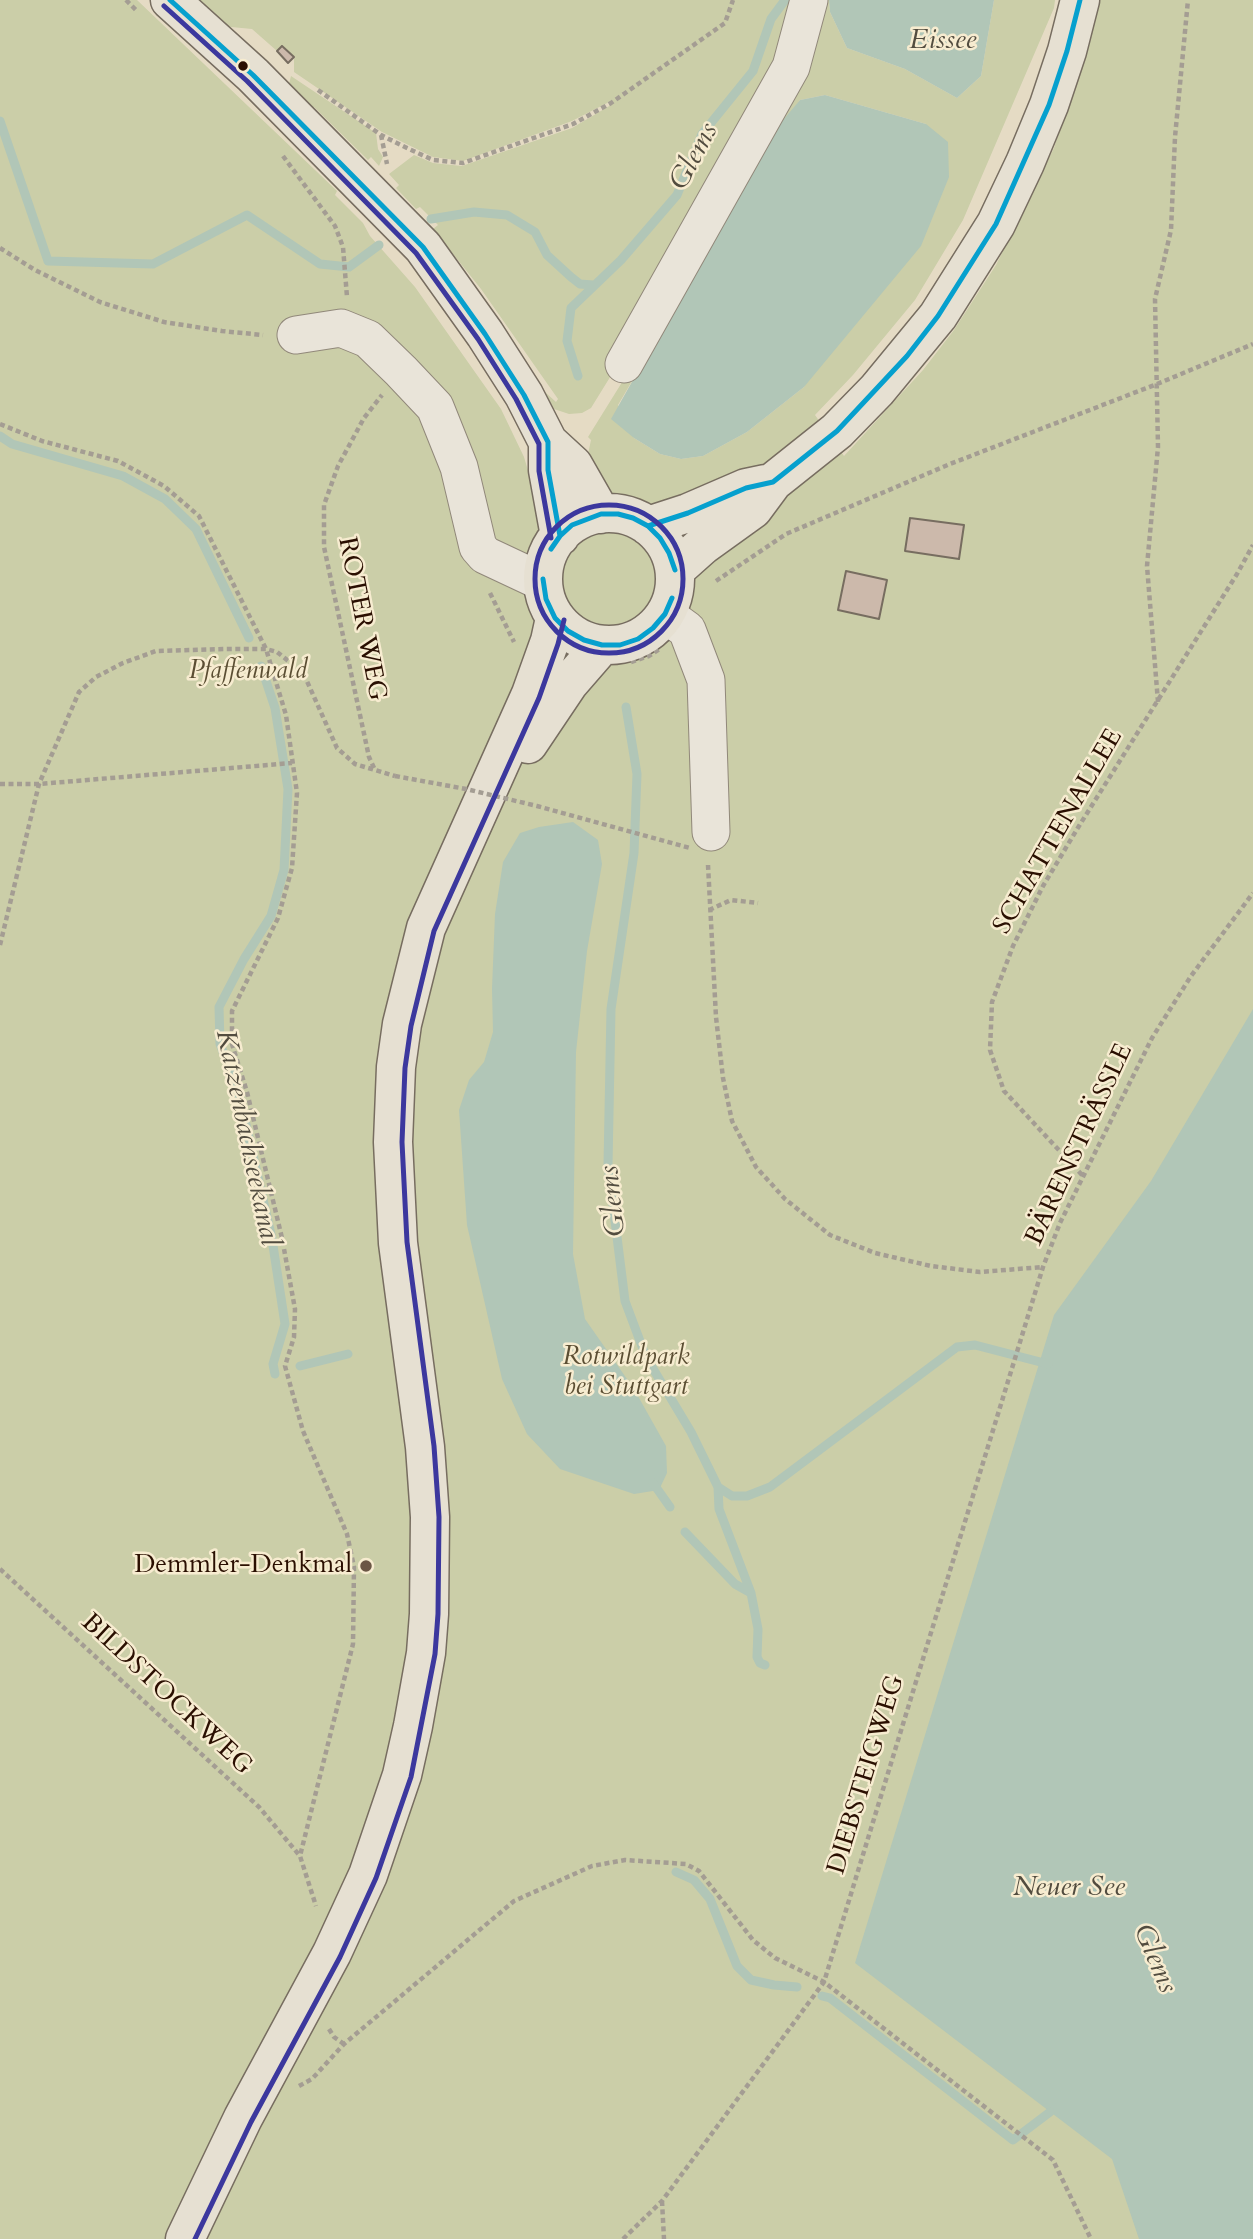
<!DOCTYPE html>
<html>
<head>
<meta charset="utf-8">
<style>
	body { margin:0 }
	canvas { display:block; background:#e5dbc4 }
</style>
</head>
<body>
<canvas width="1253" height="2239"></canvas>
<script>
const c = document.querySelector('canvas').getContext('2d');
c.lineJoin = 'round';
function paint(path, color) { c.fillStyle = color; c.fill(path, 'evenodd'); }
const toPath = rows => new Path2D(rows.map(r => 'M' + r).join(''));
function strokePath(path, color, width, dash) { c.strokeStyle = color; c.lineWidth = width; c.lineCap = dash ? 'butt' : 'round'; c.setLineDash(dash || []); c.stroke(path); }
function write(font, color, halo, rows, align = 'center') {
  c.font = font + ' Cardo,serif'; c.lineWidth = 5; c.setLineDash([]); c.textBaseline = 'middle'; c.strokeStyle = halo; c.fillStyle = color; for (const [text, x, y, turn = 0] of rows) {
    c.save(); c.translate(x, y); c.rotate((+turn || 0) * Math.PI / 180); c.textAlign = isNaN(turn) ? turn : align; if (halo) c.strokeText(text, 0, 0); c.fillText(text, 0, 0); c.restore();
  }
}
paint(toPath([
	[0,0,137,0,337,191,335,195,363,223,370,236,415,287,501,409,524,457,532,484,588,454,591,440,588,437,629,371,635,376,618,405,634,438,660,454,681,459,703,456,747,432,804,387,926,124,825,95,800,100,620,361,591,408,582,413,569,414,554,409,545,392,556,402,558,399,481,289,433,229,438,225,420,207,416,209,396,188,399,185,389,174,414,155,433,163,462,166,572,128,611,105,611,101,572,121,463,161,433,157,382,132,294,72,294,57,283,46,277,51,252,29,221,26,194,0,829,0,830,12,847,48,905,69,957,98,981,76,994,0,1055,0,1054,8,963,220,915,300,853,375,815,415,844,456,923,370,954,330,996,265,1054,148,1089,38,1098,0,1253,0,1253,2239,0,2239],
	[291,76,376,133,378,149,383,157,379,166,371,157,368,160,314,107,311,111,289,84]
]), '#cbcea8');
paint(toPath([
	[829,0,994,0,981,76,957,98,905,69,847,48,830,12],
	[825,95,926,124,948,142,949,177,921,246,804,387,747,432,703,456,681,459,660,454,634,438,611,419,773,132,800,100],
	[573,822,598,840,602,864,587,951,576,1052,573,1254,585,1319,634,1389,666,1446,667,1473,659,1490,634,1494,560,1469,527,1434,502,1379,467,1225,459,1110,469,1080,484,1062,493,1032,492,989,495,914,503,862,520,833,539,827],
	[1253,1009,1253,2239,1139,2239,1112,2159,855,1963,1054,1315,1151,1181]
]), '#b1c6b7');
strokePath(toPath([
	[0,121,48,261,153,264,247,215,320,264,349,267,379,245],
	[431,219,474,212,507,215,535,232,547,255,571,277,580,284,593,285],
	[578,376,567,341,571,308,621,260,677,195,702,134,753,71,771,19,785,0],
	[0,436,12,444,123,476,165,499,196,529,249,638],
	[261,666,275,708,288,789,284,870,271,916,244,959,219,1007,220,1044,239,1094,272,1239,285,1324,273,1364,275,1374],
	[626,707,637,774,634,853,611,1009,608,1165,625,1301,646,1357,691,1432,718,1487,719,1509,751,1593,758,1629,757,1657,760,1663,765,1665],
	[300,1366,348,1354],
	[653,1483,670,1507],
	[718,1487,732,1496,747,1496,770,1487,957,1347,975,1345,1048,1364],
	[685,1532,735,1584,751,1593],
	[676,1872,694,1880,710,1899,737,1966,751,1980,774,1985,797,1987],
	[822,1996,830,1998,1013,2140,1050,2112]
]), '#b1c6b7', 9);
const building = toPath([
	[282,46,294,57,288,63,277,51,282,46],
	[910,518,964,525,959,559,905,551,910,518],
	[846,571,887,580,879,619,838,610,846,571]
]);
paint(building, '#ccb9ab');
strokePath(building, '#776d60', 2);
const minor = toPath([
	[296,335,341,328,368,339,401,371,435,407,459,467,478,547,485,555,534,578,543,579],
	[624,364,791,67,809,0],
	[665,614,687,630,706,680,711,832]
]);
const major = toPath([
	[170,0,253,75,423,247,485,334,524,395,548,442,573,465,601,514],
	[548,442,548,470,560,536],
	'543 579a66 66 0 1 1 132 0a66 66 0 1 1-132 0Z',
	[648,526,688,513,746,488,765,484],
	[675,570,703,545,753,509,773,482,837,431,877,390,938,316,996,224,1025,163,1049,105,1067,51,1080,0],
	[528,744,569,683,602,645],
	[185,2239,243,2118,332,1953,368,1875,402,1775,413,1726,426,1653,429,1614,430,1517,425,1447,398,1243,393,1142,396,1067,402,1024,426,928,531,694,550,641,555,618]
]);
strokePath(minor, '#91887a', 39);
strokePath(major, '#776d60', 41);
strokePath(toPath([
	[126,0,138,12],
	[318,90,381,135,407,148,433,160,463,163,573,124,611,103,725,23,733,0],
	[381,135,387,164],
	[283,156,335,226,343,247,347,297],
	[0,248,35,270,100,302,164,322,222,331,263,335],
	[0,424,42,441,118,461,164,486,199,516,266,649,286,715,297,793,292,868,278,918,232,1011,232,1044,247,1092,282,1238,295,1309,294,1337,285,1366,303,1431,347,1534,354,1567,353,1644,300,1856],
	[716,581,786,534,950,464,1157,384,1253,344],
	[490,593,514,642],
	[631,662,649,656,661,648],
	[1158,702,1147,566,1158,447,1155,299,1171,230,1175,137,1188,0],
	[374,768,369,757,324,547,324,505,338,466,364,418,382,395],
	[0,784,39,784,292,763],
	[708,865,716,1017,723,1078,732,1121,756,1167,785,1199,830,1235,875,1253,931,1266,980,1272,1043,1267],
	[709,910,731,900,758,903],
	[0,945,39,784,79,692,96,677,123,663,156,651,226,649,266,649,277,652,296,667,306,679,337,748,355,764,395,776],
	[1082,1175,1004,1091,990,1050,992,1002,1013,946,1043,886,1079,826,1237,574,1253,545],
	[0,1569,259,1807,300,1856,316,1906],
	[329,2029,334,2037,344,2044],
	[299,2086,312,2079,344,2044,514,1901,592,1866,625,1860,686,1864,699,1871,753,1940,775,1958,824,1982,1053,2160,1091,2239],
	[662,2201,664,2239],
	[623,2239,662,2201,824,1982,1043,1267,1060,1223,1152,1038,1191,976,1253,893]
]), '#a49d93', 4.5, [5, 3.5]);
strokePath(minor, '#e9e4d9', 37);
strokePath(major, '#e6e0d2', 38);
strokePath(toPath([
	[395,776,466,789,537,806,690,848]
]), '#a49d93', 4.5, [5, 3.5]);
strokePath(toPath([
	[170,0,253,75,423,247,485,334,524,395,548,442,548,470,560,536],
	[648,526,688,513,746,488,773,482,837,431,907,356,938,316,996,224,1049,105,1067,51,1080,0],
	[551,549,560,536,572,525,601,514,618,514,633,518,648,526,660,538,669,553,675,570],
	[543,579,546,599,555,618,568,631,584,640,602,645,620,645,638,639,653,628,665,614,672,598]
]), '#06a0ce', 5);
strokePath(toPath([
	[164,6,247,81,416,253,478,339,516,399,539,444,539,471,551,538],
	'535 579a74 74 0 1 1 148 0a74 74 0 1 1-148 0Z',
	[195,2239,251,2122,340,1957,376,1878,411,1777,435,1654,438,1614,439,1517,434,1446,407,1242,402,1142,405,1068,411,1026,434,931,539,698,558,644,564,620]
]), '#3c389e', 5);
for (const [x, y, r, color] of [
	[243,66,6,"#2a0f01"],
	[366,1566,7,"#6b5645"]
]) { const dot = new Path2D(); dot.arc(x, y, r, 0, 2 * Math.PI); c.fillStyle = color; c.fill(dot); strokePath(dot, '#f7ecd0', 2.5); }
write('26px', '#2a0f01', '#f7ecd0', [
	["ROTER WEG",361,619,79],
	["SCHATTENALLEE",1059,832,-60],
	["BÄRENSTRÄSSLE",1080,1145,-65],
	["BILDSTOCKWEG",166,1695,43],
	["DIEBSTEIGWEG",867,1775,-73]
]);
write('italic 26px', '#5b4e33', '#f7ecd0', [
	["Pfaffenwald",248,672],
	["Rotwildpark",626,1358],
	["bei Stuttgart",626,1388]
]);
write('26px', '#2a0f01', '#f7ecd0', [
	["Demmler-Denkmal",352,1566]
], 'right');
write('italic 28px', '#524c3f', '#f7ecd0', [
	["Eissee",943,42],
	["Glems",695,157,-62],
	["Katzenbachseekanal",246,1138,78],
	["Glems",614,1201,-96],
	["Neuer See",1069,1889],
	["Glems",1154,1959,67]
]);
</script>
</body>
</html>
